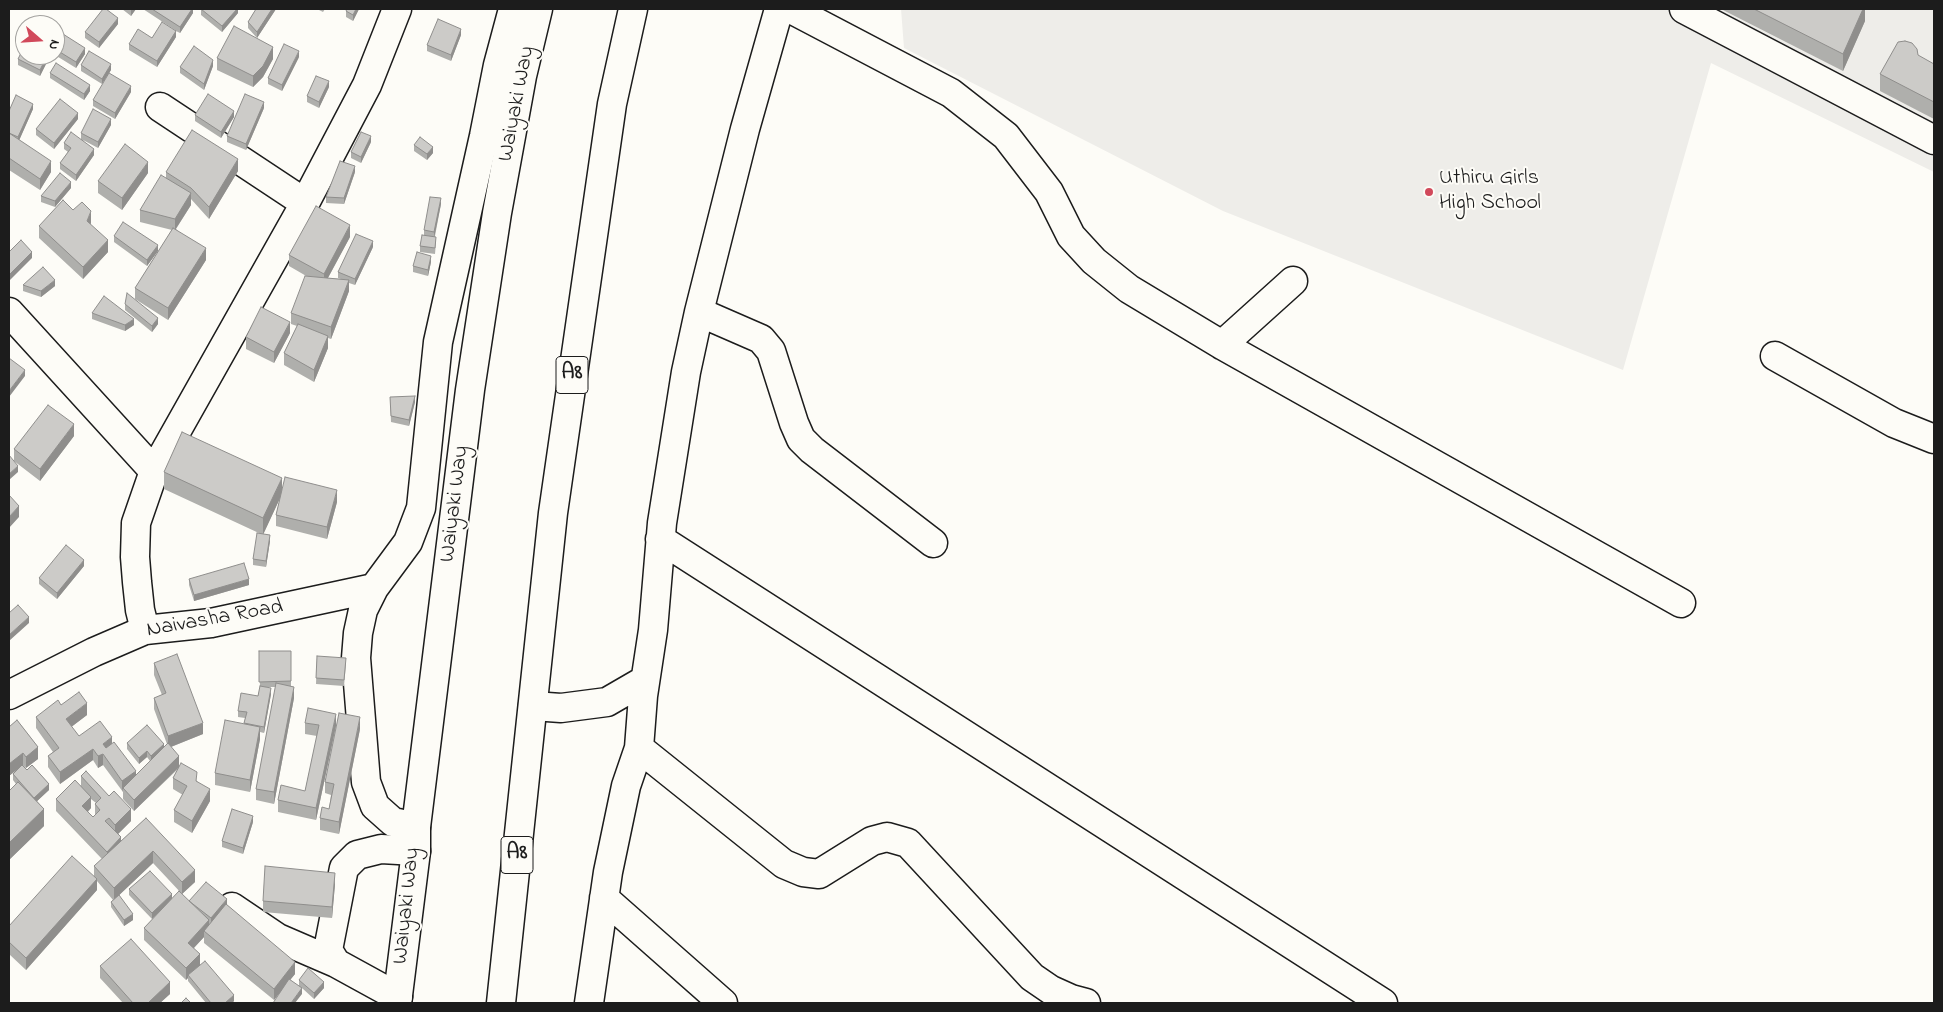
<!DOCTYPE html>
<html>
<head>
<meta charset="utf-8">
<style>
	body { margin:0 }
	#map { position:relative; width:1943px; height:1012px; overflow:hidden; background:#fdfcf7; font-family:"Indie Flower",sans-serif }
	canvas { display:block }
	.frame { position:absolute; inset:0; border:10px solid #1c1c1c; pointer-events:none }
	.north { position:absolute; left:15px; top:15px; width:50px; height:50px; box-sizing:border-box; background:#fdfcf7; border:1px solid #a3a29f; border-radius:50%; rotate:109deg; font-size:14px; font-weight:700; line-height:20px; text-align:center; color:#1c1c1c }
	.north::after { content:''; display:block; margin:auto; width:18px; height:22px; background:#d1495b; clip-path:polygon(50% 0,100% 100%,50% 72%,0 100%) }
</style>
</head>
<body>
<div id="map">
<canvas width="1943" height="1012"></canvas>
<div class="frame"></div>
<div class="north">N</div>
</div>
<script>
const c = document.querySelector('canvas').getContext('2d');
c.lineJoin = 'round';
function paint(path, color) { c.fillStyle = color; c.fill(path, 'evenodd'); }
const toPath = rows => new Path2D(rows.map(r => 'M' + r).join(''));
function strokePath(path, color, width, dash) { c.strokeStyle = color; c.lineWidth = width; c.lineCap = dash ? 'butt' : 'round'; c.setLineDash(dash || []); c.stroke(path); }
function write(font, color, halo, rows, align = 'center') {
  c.font = font + ' "Indie Flower",sans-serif'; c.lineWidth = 4; c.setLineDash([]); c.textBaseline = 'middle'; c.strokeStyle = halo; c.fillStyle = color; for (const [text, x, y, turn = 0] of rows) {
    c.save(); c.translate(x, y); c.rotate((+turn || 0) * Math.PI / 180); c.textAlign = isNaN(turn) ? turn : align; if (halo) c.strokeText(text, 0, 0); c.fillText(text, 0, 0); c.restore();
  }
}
paint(toPath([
	[901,9,1934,9,1934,172,1711,63,1623,370,1223,211,904,48]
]), '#eeede9');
const minor = toPath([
	[791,9,951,93,1006,136,1049,192,1071,236,1094,261,1129,289,1222,345,1681,603],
	[1684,9,1934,140],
	[160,107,305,203],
	[9,312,154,471],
	[699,312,761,339,771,351,794,423,801,439,812,450,933,543],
	[1222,345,1293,281],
	[1775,356,1894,423,1934,439],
	[660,539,1383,1003],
	[145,630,140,610,137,582,135,557,136,523,154,471,305,203,367,85,397,9],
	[533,706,561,708,607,702,645,680],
	[639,748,784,864,803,872,819,874,872,841,887,837,908,843,1032,977,1051,990,1071,999,1086,1003],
	[604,898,723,1003],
	[232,907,278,938,336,963],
	[398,997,336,963,328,950,344,868,357,855,381,849,416,851],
	[589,1003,608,872,626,786,639,748,643,696,653,630,662,523,686,372,699,312,745,129,779,9]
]);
const major = toPath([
	[9,695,94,652,145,630,211,623,374,588],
	[416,827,393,822,375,806,366,782,356,658,358,633,363,610,374,588,408,542,421,508,438,342,484,136,498,65,513,9]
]);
const highway = toPath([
	[397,1003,416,851,416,827,470,390,497,213,522,76,538,9],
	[501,1003,553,513,612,104,633,9]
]);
strokePath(minor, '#1c1c1c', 31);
strokePath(major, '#1c1c1c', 31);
strokePath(highway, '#1c1c1c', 31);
strokePath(minor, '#fdfcf7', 28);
strokePath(major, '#fdfcf7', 28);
strokePath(highway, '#fdfcf7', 28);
paint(toPath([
	[122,9,136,9,131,16],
	[143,9,193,9,193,13,180,33,176,31,176,37,157,67,129,50,129,44,152,38,175,30],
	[201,9,238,9,238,13,222,32,201,15],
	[256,9,276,9,257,38,248,28,248,22],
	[317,9,325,9,323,12],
	[359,9,353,21,346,17,346,11],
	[1721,9,1865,9,1865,21,1843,71],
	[118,24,99,48,85,38,85,32],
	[461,35,451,61,427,51,427,45],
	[55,46,85,54,76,68,55,55],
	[299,57,282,91,268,84,268,78],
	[217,58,273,59,263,77,253,87,217,70],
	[18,59,46,64,40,76,18,65],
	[1934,64,1934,119,1880,91,1880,74],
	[81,65,111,70,102,84,81,71],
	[213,66,204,90,180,73,180,67],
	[50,73,90,91,84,100,50,78],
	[329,87,319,108,307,102,307,96],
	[131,92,115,119,93,106,93,100],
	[264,108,246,150,227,142,227,136],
	[33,109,19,140,51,172,40,190,9,170,9,111],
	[195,115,234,117,221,138,195,121],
	[78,119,54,149,36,135,36,129],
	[111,125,98,148,83,140,94,155,76,181,60,169,60,163,68,152,64,149,64,143,81,139,81,133],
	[371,142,361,163,351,158,351,152],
	[414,145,433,153,427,160,414,151],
	[238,171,209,219,191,199,191,205,176,229,206,260,168,320,135,299,135,288,172,230,140,222,140,210,166,178,166,172],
	[355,172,344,204,326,203,326,197],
	[148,173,122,210,98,193,98,181],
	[71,188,55,207,41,202,41,196],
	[441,204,435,236,436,242,435,254,420,252,420,246,424,235,424,230],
	[73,210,91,223,90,225,108,252,83,279,39,238,39,226],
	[114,236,158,251,147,266,114,242],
	[350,237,328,278,341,279,338,278,338,272,373,247,355,285,349,283,349,291,331,339,328,338,328,348,314,382,284,365,284,353,297,326,291,324,291,313,308,277,289,266,289,255],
	[431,262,428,276,413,272,413,266],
	[23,285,55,286,41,297,23,291],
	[125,304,158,324,152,332,125,310],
	[92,313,134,325,125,331,92,319],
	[290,333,274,363,246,349,246,337],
	[390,397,415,402,409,426,391,422],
	[74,436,40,481,14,461,14,449],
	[164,472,282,492,337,502,327,539,276,526,276,515,280,498,263,534,270,541,266,567,253,565,253,559,261,534,164,489],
	[84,566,57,599,39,584,39,578],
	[189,579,249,585,194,601,189,585],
	[259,651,291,651,291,686,294,698,274,804,256,800,256,789,276,687,266,687,271,694,264,733,260,732,260,739,250,792,215,785,215,773,244,724,245,718,238,717,238,711,258,696,260,687],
	[317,656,346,664,344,686,316,684],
	[154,663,203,734,171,747,179,766,197,781,210,801,192,833,174,822,174,810,183,795,173,789,173,778,178,769,134,811,123,799,123,792,103,765,98,768,93,760,60,784,48,767,48,756,53,752,36,728,36,717,61,705,87,715,71,727,79,736,112,744,136,775,150,761,147,757,139,764,127,749,127,743,164,747,167,744,154,709,154,698,162,695,154,675],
	[17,720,38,747,38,759,26,768,22,765,27,770,32,765,49,784,49,790,37,801,44,809,44,826,9,860,9,791,16,784,13,780,13,774,21,766,9,776,9,727],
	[305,723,336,726,316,820,278,812,278,800,305,791,317,736,305,734],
	[360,729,339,834,320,830,320,818,329,809,331,795,325,793,325,782],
	[81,776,131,821,118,834,121,841,146,818,195,882,182,894,153,863,115,899,133,920,124,926,111,907,111,902,113,900,97,881,97,890,26,970,9,954,9,926,94,876,94,866,102,859,56,811,56,799,81,785],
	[91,799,96,803,95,804,95,815,93,817,88,812,91,808],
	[253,822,243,854,222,847,222,841],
	[335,884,332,918,263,912,263,901],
	[129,889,172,899,227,905,295,974,290,980,299,986,299,980,324,988,314,999,302,988,302,994,279,993,274,1000,204,943,204,937,194,948,200,965,234,1001,232,1003,206,1003,188,981,188,978,186,980,144,940,144,928,165,906,152,919,129,895],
	[100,966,170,994,160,1003,123,1003,100,978]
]), '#afafac');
paint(toPath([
	[131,9,136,9,131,16],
	[192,9,193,9,193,13,180,33,180,27],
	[237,9,238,9,238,13,222,32,222,26],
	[272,9,276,9,257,38,257,32],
	[356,9,359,9,353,21,353,15],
	[1863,9,1865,9,1865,21,1843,71,1843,54],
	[118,18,118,24,99,48,99,42],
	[461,29,461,35,451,61,451,55],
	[176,31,176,37,157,67,157,61],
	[273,47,273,59,263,77,253,87,253,76],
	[85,48,85,54,76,68,76,62],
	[299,51,299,57,282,91,282,85],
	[46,58,46,64,40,76,40,70],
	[213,60,213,66,204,90,204,84],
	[111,64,111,70,102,84,102,79],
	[329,81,329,87,319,108,319,102],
	[90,85,90,91,84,100,84,94],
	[131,86,131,92,115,119,115,113],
	[264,102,264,108,246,150,246,144],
	[33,104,33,109,18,143,18,137],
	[234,111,234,117,221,138,221,132],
	[78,113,78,119,54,149,54,143],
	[111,119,111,125,98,148,98,142],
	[371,136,371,142,361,163,361,157],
	[433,147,433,153,427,160,427,154],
	[94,149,94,155,76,181,76,175],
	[238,159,238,171,209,219,209,207],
	[51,161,51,172,40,190,40,179],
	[148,162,148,173,122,210,122,198],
	[355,166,355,172,344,204,344,198],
	[71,182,71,188,55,207,55,201],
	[191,193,191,205,175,230,175,219],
	[441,198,441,204,434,238,434,232],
	[91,211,91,223,87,233,87,221],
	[350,225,350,237,324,285,324,274],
	[108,240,108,252,83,279,83,267],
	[373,241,373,247,355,285,355,279],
	[158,245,158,251,147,266,147,260],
	[206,248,206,260,168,320,168,308],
	[32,252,32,258,9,281,9,275],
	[431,256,431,262,428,276,428,270],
	[55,280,55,286,41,297,41,291],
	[349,280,349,291,331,339,331,327],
	[158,318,158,324,152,332,152,326],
	[134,319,134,325,125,331,125,325],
	[290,322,290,333,274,363,274,352],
	[328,336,328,348,314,382,314,370],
	[25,370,25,376,9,397,9,391],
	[415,396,415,402,409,426,409,420],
	[74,424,74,436,40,481,40,469],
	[18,466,18,472,9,480,9,474],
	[282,478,282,494,263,535,263,518],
	[337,490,337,502,327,539,327,527],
	[19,506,19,517,9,528,9,517],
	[270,535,270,541,266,567,266,561],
	[84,560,84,566,57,599,57,593],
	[249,579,249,585,194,601,194,595],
	[29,617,29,623,9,641,9,635],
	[294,687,294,698,274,804,274,792],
	[271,688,271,694,264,733,264,727],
	[87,703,87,715,66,731,66,719],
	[336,714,336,726,316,820,316,808],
	[360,717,360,729,339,834,339,822],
	[203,723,203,734,168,748,168,736],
	[260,727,260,739,250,792,250,780],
	[112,737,112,749,103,755,103,744],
	[164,744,164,750,151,762,151,756],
	[38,747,38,759,26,768,26,757],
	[93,749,93,760,60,784,60,772],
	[147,751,147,757,139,764,139,758],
	[23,753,23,765,9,776,9,764],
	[103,754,103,765,98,768,98,756],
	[179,756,179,767,134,811,134,800],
	[136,771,136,783,123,788,122,792,122,781],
	[49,784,49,790,34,804,34,798],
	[210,789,210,801,192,833,192,821],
	[91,797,91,808,82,817,82,806],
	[44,809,44,826,9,860,9,843],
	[131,809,131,821,115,837,115,825],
	[253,816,253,822,243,854,243,848],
	[121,837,121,849,107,863,107,852],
	[153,851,153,863,114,900,114,888],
	[195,870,195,882,182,894,182,882],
	[335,873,335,884,332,918,332,907],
	[97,879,97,890,26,970,26,958],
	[172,894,172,900,152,919,152,913],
	[227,899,227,905,211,924,211,918],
	[133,914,133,920,124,926,124,920],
	[209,920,209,932,204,931,204,937,188,954,188,943],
	[200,954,200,965,188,975,188,978,186,980,186,968],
	[295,962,295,974,274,1000,274,989],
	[170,982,170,994,160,1003,148,1003],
	[324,982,324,988,314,999,314,993],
	[302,988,302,994,295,1003,291,1003],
	[234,995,234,1001,232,1003,225,1003]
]), '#8f8e8c');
const building = toPath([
	[103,9,106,9,118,18,99,42,85,32,103,9],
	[152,9,192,9,180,27,152,9],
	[201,9,237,9,222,26,201,9],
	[256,9,272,9,257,32,248,22,256,9],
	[347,9,356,9,353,15,346,11,347,9],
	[1754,9,1863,9,1843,54,1754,9],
	[438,19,461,29,451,55,427,45,438,19],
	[37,20,42,25,35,25,37,20],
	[162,22,176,31,157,61,129,44,138,29,152,38,162,22],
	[234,26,273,47,263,66,253,76,217,58,234,26],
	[63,34,85,48,76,62,55,49,55,46,63,34],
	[1905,41,1912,43,1917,49,1918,55,1934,64,1934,102,1880,74,1898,42,1905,41],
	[284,44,299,51,282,85,268,78,284,44],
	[194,46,213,60,204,84,180,67,194,46],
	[24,47,25,48,25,55,40,55,46,58,40,70,18,59,24,47],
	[89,51,111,64,102,79,81,65,89,51],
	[56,63,90,85,84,94,50,73,56,63],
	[109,73,131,86,115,113,93,100,109,73],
	[316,76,329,81,319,102,307,96,316,76],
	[208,94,234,111,221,132,195,115,208,94],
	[245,94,264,102,246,144,227,136,245,94],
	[16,95,33,104,18,137,9,133,9,111,16,95],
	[60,99,78,113,54,143,36,129,60,99],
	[93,109,111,119,98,142,81,133,93,109],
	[192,130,238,159,209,207,191,188,166,172,192,130],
	[71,132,94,149,76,175,60,163,71,148,64,143,71,132],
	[361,132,371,136,361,157,351,152,361,132],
	[9,133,51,161,40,179,9,158,9,133],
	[420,137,433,147,427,154,414,145,420,137],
	[125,144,148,162,122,198,98,181,125,144],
	[340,161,355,166,344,198,326,197,340,161],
	[60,173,71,182,55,201,41,196,60,173],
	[161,175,191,193,175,219,140,210,161,175],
	[430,197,441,198,434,232,424,230,430,197],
	[63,200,73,210,82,202,91,211,87,221,108,240,83,267,39,226,63,200],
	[316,206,350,225,324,274,289,255,316,206],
	[123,222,158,245,147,260,114,236,123,222],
	[173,228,206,248,168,308,135,288,173,228],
	[356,234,373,241,355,279,338,272,356,234],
	[422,235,436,237,435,248,420,246,422,235],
	[21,240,32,252,9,275,9,252,21,240],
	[417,252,431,256,428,270,413,266,417,252],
	[43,267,55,280,41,291,23,285,43,267],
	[305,276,349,280,331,327,291,313,305,276],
	[127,293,158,318,152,326,125,304,127,293],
	[104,296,134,319,125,325,92,313,104,296],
	[261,307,290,322,274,352,246,337,261,307],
	[298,324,328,336,314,370,284,353,298,324],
	[9,358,25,370,9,391,9,358],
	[415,396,409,420,391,416,390,397,415,396],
	[48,405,74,424,40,469,14,449,48,405],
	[182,432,282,478,263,518,164,472,182,432],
	[9,455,18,466,9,474,9,455],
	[285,477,337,490,327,527,276,515,285,477],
	[9,495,19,506,9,517,9,495],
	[257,533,270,535,266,561,253,559,257,533],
	[66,545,84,560,57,593,39,578,66,545],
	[244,563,249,579,194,595,189,579,244,563],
	[18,605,29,617,9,635,9,613,18,605],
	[259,651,291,651,291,681,259,682,259,651],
	[177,654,203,723,168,736,154,698,166,693,154,663,177,654],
	[317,656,346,658,344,680,316,678,317,656],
	[276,683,294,687,274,792,256,789,276,683],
	[260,686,271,688,264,727,244,723,247,712,238,711,241,693,258,696,260,686],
	[79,692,87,703,66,719,79,736,100,721,112,737,103,744,106,748,114,742,136,771,122,781,103,754,98,756,93,749,60,772,48,756,59,748,36,717,58,700,61,705,79,692],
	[308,708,336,714,316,808,278,800,281,785,305,791,319,725,305,723,308,708],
	[339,713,360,717,339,822,320,818,322,807,329,809,334,784,325,782,339,713],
	[17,720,38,747,26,757,23,753,9,764,9,727,17,720],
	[225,720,260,727,250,780,215,773,225,720],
	[147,725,164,744,151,756,147,751,139,758,127,743,147,725],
	[168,743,179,756,134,800,123,788,168,743],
	[181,763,197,772,196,781,210,789,192,821,174,810,187,786,173,778,181,763],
	[22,765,27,770,32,765,49,784,34,798,13,774,22,765],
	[86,771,109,796,114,791,131,809,115,825,109,818,105,821,121,837,107,852,56,799,75,780,91,797,82,806,93,817,100,810,95,804,101,798,81,776,86,771],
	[18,782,44,809,9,843,9,791,18,782],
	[232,809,253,816,243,848,222,841,232,809],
	[146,818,195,870,182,882,153,851,114,888,94,866,146,818],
	[72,856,97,879,26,958,9,942,9,926,72,856],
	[265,866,335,873,332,907,263,901,265,866],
	[150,871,172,894,152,913,129,889,150,871],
	[206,882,227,899,211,918,189,901,206,882],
	[179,891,209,920,188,943,200,954,186,968,144,928,179,891],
	[119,895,133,914,124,920,111,902,119,895],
	[226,904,295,962,274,989,204,931,226,904],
	[131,939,170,982,148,1003,133,1003,100,966,131,939],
	[205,961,234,995,225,1003,211,1003,188,975,205,961],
	[308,968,324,982,314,993,299,980,308,968],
	[289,979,302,988,291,1003,273,1003,289,979],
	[186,998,191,1003,181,1003,186,998]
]);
paint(building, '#cccbc8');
strokePath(building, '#8f8e8c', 1);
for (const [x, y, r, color] of [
	[1429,192,5,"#d1495b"]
]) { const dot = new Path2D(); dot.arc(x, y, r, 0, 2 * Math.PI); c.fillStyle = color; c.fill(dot); strokePath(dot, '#fdfcf7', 2); }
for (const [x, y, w] of [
	[572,375,32],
	[517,855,32]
]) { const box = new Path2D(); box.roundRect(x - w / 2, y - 18.5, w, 37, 4); c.fillStyle = '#fdfcf7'; c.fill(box); strokePath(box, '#1c1c1c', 1); }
write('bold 21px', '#1c1c1c', null, [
	["A8",572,375],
	["A8",517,855]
]);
write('22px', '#1c1c1c', '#fdfcf7', [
	["Waiyaki Way",518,104,-79],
	["Waiyaki Way",456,504,-83],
	["Naivasha Road",215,620,-10],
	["Waiyaki Way",408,906,-84]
]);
write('22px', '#1c1c1c', '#fdfcf7', [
	["Uthiru Girls",1439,179],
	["High School",1439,204]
], 'left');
</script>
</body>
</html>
